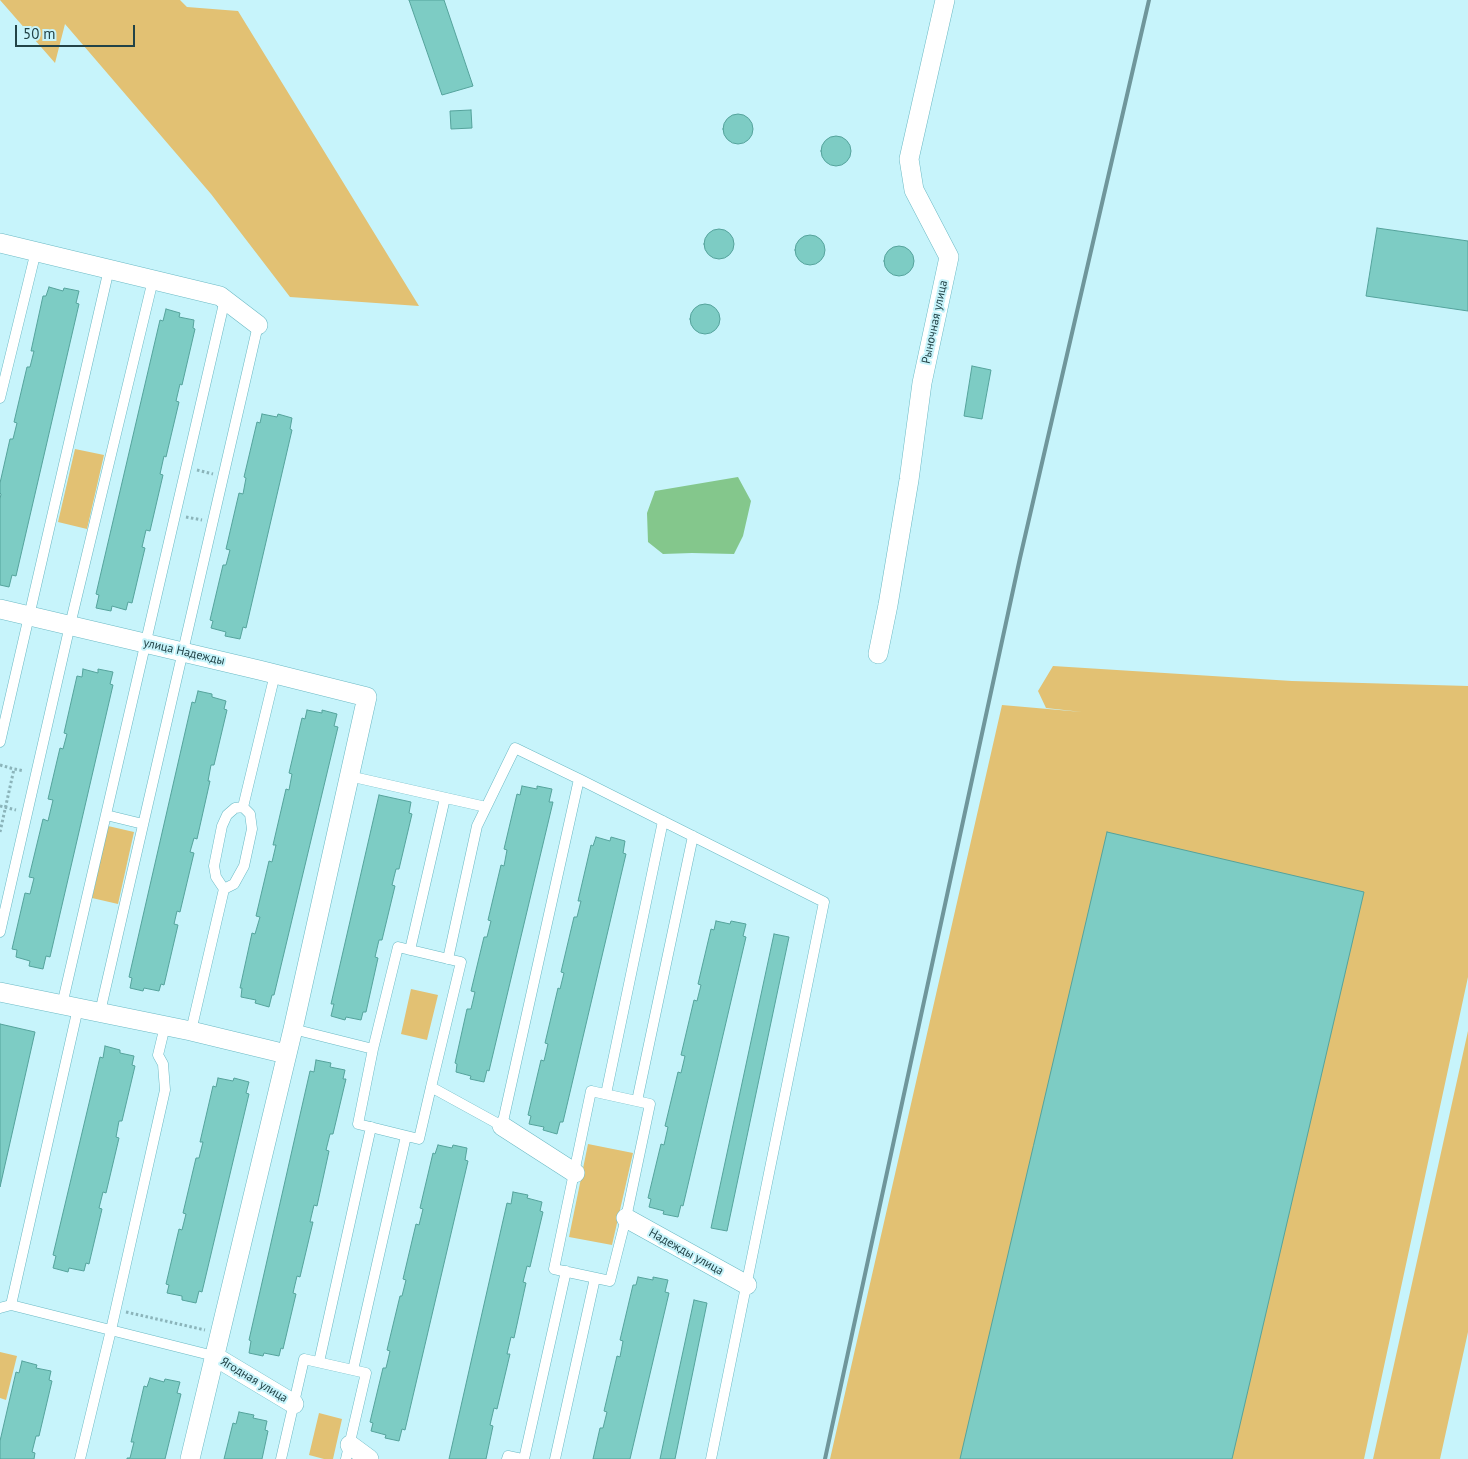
<!DOCTYPE html>
<html>
<head>
<meta charset="utf-8">
<style>
	body { margin:0 }
	#map { position:relative; width:1468px; height:1459px; overflow:hidden; background:#c7f4fb; font-family:"PT Sans",sans-serif }
	canvas { display:block }
	.scale { position:absolute; left:15px; top:25px; width:120px; height:22px; box-sizing:border-box; border:2px solid #224347; border-top:0; padding-left:6px; font-size:15px; line-height:18px; white-space:nowrap; color:#224347; -webkit-text-stroke:4px #c7f4fb; paint-order:stroke }
</style>
</head>
<body>
<div id="map">
<canvas width="1468" height="1459"></canvas>
<div class="scale">50 m</div>
</div>
<script>
const c = document.querySelector('canvas').getContext('2d');
c.lineJoin = 'round';
function paint(path, color) { c.fillStyle = color; c.fill(path, 'evenodd'); }
const toPath = rows => new Path2D(rows.map(r => 'M' + r).join(''));
function strokePath(path, color, width, dash) { c.strokeStyle = color; c.lineWidth = width; c.lineCap = dash ? 'butt' : 'round'; c.setLineDash(dash || []); c.stroke(path); }
function write(font, color, halo, rows, align = 'center') {
  c.font = font + ' "PT Sans",sans-serif'; c.lineWidth = 4; c.setLineDash([]); c.textBaseline = 'middle'; c.strokeStyle = halo; c.fillStyle = color; for (const [text, x, y, turn = 0] of rows) {
    c.save(); c.translate(x, y); c.rotate((+turn || 0) * Math.PI / 180); c.textAlign = isNaN(turn) ? turn : align; if (halo) c.strokeText(text, 0, 0); c.fillText(text, 0, 0); c.restore();
  }
}
paint(toPath([
	[0,0,180,0,187,7,238,11,419,306,290,297,211,194,65,24,55,63],
	[75,449,104,455,87,529,58,522],
	[1053,666,1292,681,1468,686,1468,977,1364,1459,830,1459,1002,705,1082,712,1046,708,1038,691],
	[108,826,134,832,118,904,92,898],
	[411,989,438,995,427,1040,401,1034],
	[1468,1031,1468,1332,1440,1459,1373,1459],
	[588,1144,633,1153,612,1245,569,1237],
	[0,1352,17,1356,6,1400,0,1398],
	[319,1413,342,1419,333,1459,324,1459,309,1455]
]), '#e2c173');
paint(toPath([
	[738,477,751,501,743,536,734,554,692,553,663,554,648,542,647,513,655,491]
]), '#84c78c');
const building = toPath([
	[409,0,444,0,473,86,442,95,409,0],
	[471,110,472,128,451,129,450,111,471,110],
	'723 129a15 15 0 1 1 30 0a15 15 0 1 1-30 0Z',
	'821 151a15 15 0 1 1 30 0a15 15 0 1 1-30 0Z',
	[1377,228,1468,241,1468,311,1366,296,1377,228],
	'704 244a15 15 0 1 1 30 0a15 15 0 1 1-30 0Z',
	'795 250a15 15 0 1 1 30 0a15 15 0 1 1-30 0Z',
	'884 261a15 15 0 1 1 30 0a15 15 0 1 1-30 0Z',
	[49,287,63,291,64,288,79,291,76,303,79,304,16,576,12,575,9,587,0,585,0,499,1,494,0,493,0,483,10,439,13,439,17,423,14,422,27,367,30,367,34,351,31,351,43,296,46,296,49,287],
	'690 319a15 15 0 1 1 30 0a15 15 0 1 1-30 0Z',
	[166,309,180,313,179,317,194,320,193,328,195,329,182,385,180,384,176,401,179,402,166,457,164,456,160,474,163,475,150,531,146,530,142,547,145,548,132,603,128,602,126,610,112,606,111,611,96,608,99,595,96,594,160,320,163,321,166,309],
	[972,366,991,370,982,419,964,416,972,366],
	[262,414,277,417,278,414,292,418,290,429,292,430,246,628,243,627,240,639,225,636,226,632,211,628,213,621,210,620,223,565,226,565,230,550,226,549,239,493,243,494,246,478,244,477,257,422,260,423,262,414],
	[83,669,98,673,98,669,113,672,110,684,113,685,50,957,46,956,43,969,29,966,30,961,16,957,17,950,12,949,25,893,30,894,34,878,29,877,43,819,48,821,53,800,48,799,60,748,63,749,67,734,64,733,77,676,82,677,83,669],
	[198,691,212,694,212,697,226,701,224,709,227,710,214,765,211,765,208,781,210,781,197,839,194,838,190,852,194,853,180,912,177,911,174,924,178,925,164,985,161,984,159,991,144,988,143,991,130,988,132,978,129,977,192,702,195,703,198,691],
	[307,710,322,713,322,710,337,714,334,726,338,727,274,995,272,995,269,1007,255,1003,256,1000,241,997,242,988,240,988,252,933,255,934,260,917,256,916,269,861,272,862,276,845,273,845,286,789,289,790,292,774,289,773,302,718,305,719,307,710],
	[522,786,537,789,537,786,552,789,549,802,553,802,489,1071,487,1070,484,1082,470,1079,471,1076,456,1072,457,1064,455,1063,467,1009,471,1009,475,992,471,991,484,937,487,937,491,921,488,920,501,865,504,866,507,850,504,849,517,794,520,795,522,786],
	[379,795,411,802,409,813,412,814,399,869,396,869,392,885,395,886,382,940,379,940,375,957,378,958,366,1012,363,1012,361,1020,346,1017,345,1020,331,1016,334,1004,331,1004,379,795],
	[1107,832,1364,892,1232,1459,960,1459,1107,832],
	[596,837,610,841,611,837,625,841,623,853,626,854,563,1122,560,1122,557,1134,543,1130,544,1127,529,1124,531,1116,528,1115,541,1060,544,1061,548,1044,545,1043,558,988,560,989,564,973,561,972,574,917,577,917,581,901,578,901,591,845,593,846,596,837],
	[716,921,730,924,731,921,746,924,743,936,746,937,683,1206,681,1205,678,1217,663,1214,664,1211,649,1207,651,1199,648,1198,661,1144,664,1145,668,1127,665,1126,678,1072,681,1073,685,1056,681,1055,694,1000,697,1001,701,985,698,984,711,929,714,930,716,921],
	[774,934,789,937,727,1231,711,1228,774,934],
	[0,1024,35,1032,0,1187,0,1024],
	[105,1046,120,1050,120,1053,134,1056,132,1065,135,1066,122,1121,119,1121,116,1137,119,1138,106,1193,103,1192,99,1208,102,1209,89,1264,86,1263,84,1271,69,1268,68,1272,53,1268,56,1256,53,1255,100,1057,103,1058,105,1046],
	[316,1060,331,1063,330,1067,345,1070,343,1079,346,1079,333,1134,330,1134,326,1150,329,1151,317,1206,314,1205,310,1222,313,1222,300,1277,297,1276,293,1293,296,1294,283,1349,281,1348,279,1356,264,1353,263,1356,249,1353,251,1341,249,1340,310,1071,314,1072,316,1060],
	[218,1078,233,1081,234,1078,249,1082,246,1093,249,1094,202,1292,199,1291,196,1303,182,1300,182,1296,167,1293,169,1285,166,1284,179,1229,182,1230,186,1214,183,1213,196,1158,199,1158,203,1142,200,1142,213,1086,216,1087,218,1078],
	[438,1145,452,1148,453,1145,467,1148,465,1160,468,1161,405,1430,402,1429,399,1441,385,1438,386,1435,371,1431,373,1423,370,1422,383,1368,386,1368,390,1351,387,1350,400,1296,402,1296,406,1280,403,1279,416,1224,419,1225,423,1209,420,1208,433,1153,435,1154,438,1145],
	[513,1192,528,1195,527,1198,542,1202,540,1211,543,1212,530,1267,527,1266,523,1282,526,1283,514,1338,511,1337,507,1354,510,1354,497,1409,494,1408,490,1425,493,1426,486,1459,449,1459,507,1203,511,1204,513,1192],
	[638,1277,653,1280,653,1277,668,1280,665,1292,669,1293,630,1459,593,1459,600,1428,603,1428,607,1412,604,1411,617,1356,620,1357,623,1341,620,1340,633,1285,636,1285,638,1277],
	[694,1300,707,1303,675,1459,660,1459,694,1300],
	[22,1361,37,1365,36,1368,51,1371,49,1380,52,1381,39,1436,36,1436,32,1452,35,1453,34,1459,0,1459,0,1441,16,1372,19,1373,22,1361],
	[150,1378,164,1382,165,1379,180,1382,177,1393,181,1394,165,1459,127,1459,127,1458,130,1458,134,1442,131,1442,144,1386,147,1387,150,1378],
	[239,1412,254,1415,253,1418,267,1421,265,1430,268,1431,262,1459,224,1459,233,1423,236,1424,239,1412]
]);
paint(building, '#7dccc4');
strokePath(building, '#55a39c', 1);
const service = toPath([
	[0,398,36,251],
	[0,742,109,269],
	[349,776,486,807],
	[579,779,824,902,711,1459],
	[106,815,143,824],
	[224,889,216,877,214,866,222,826,227,815,235,808,243,807],
	[0,932,70,625,153,280],
	[410,950,445,798],
	[62,1005,225,299],
	[100,1012,258,325],
	[293,1029,373,1049,398,947,461,962,431,1087,502,1126,579,779,515,748,477,826,448,959],
	[191,1031,224,889,234,884,244,866,252,829,250,814,243,807,275,674],
	[373,1049,358,1124,419,1139,431,1087],
	[591,1091,650,1104,626,1218,610,1281,554,1269,591,1091],
	[606,1094,663,821],
	[637,1101,693,836],
	[11,1305,78,1008],
	[0,1308,11,1305,214,1356],
	[319,1362,371,1127],
	[353,1370,406,1136],
	[80,1459,111,1330,165,1090,163,1064,158,1055,165,1026],
	[281,1459,304,1359,366,1373,346,1459],
	[507,1459,508,1456,522,1459],
	[524,1459,566,1271],
	[555,1459,595,1278]
]);
const minor = toPath([
	[0,243,220,296,258,325],
	[0,609,259,670,367,697,293,1029,190,1459],
	[878,654,888,605,909,480,922,383,949,257,914,190,909,159,945,0],
	[0,992,191,1031,286,1054],
	[502,1126,575,1173],
	[626,1218,747,1285],
	[214,1356,294,1404],
	[350,1445,369,1459]
]);
strokePath(service, '#6bb9c4', 11);
strokePath(minor, '#6bb9c4', 20);
strokePath(toPath([
	[197,470,213,474],
	[186,517,202,520],
	[0,765,14,769],
	[0,806,16,810],
	[0,832,14,769,24,771],
	[126,1312,205,1330]
]), '#8bb4ba', 3, [2.5, 2.5]);
strokePath(service, '#fff', 10);
strokePath(minor, '#fff', 19);
strokePath(toPath([
	[825,1459,1020,558,1149,0]
]), '#6f969b', 4);
write('12px', '#224347', '#c7f4fb', [
	["Рыночная улица",935,322,-78],
	["улица Надежды",184,652,13],
	["Надежды улица",686,1252,29],
	["Ягодная улица",254,1380,31]
]);
</script>
</body>
</html>
